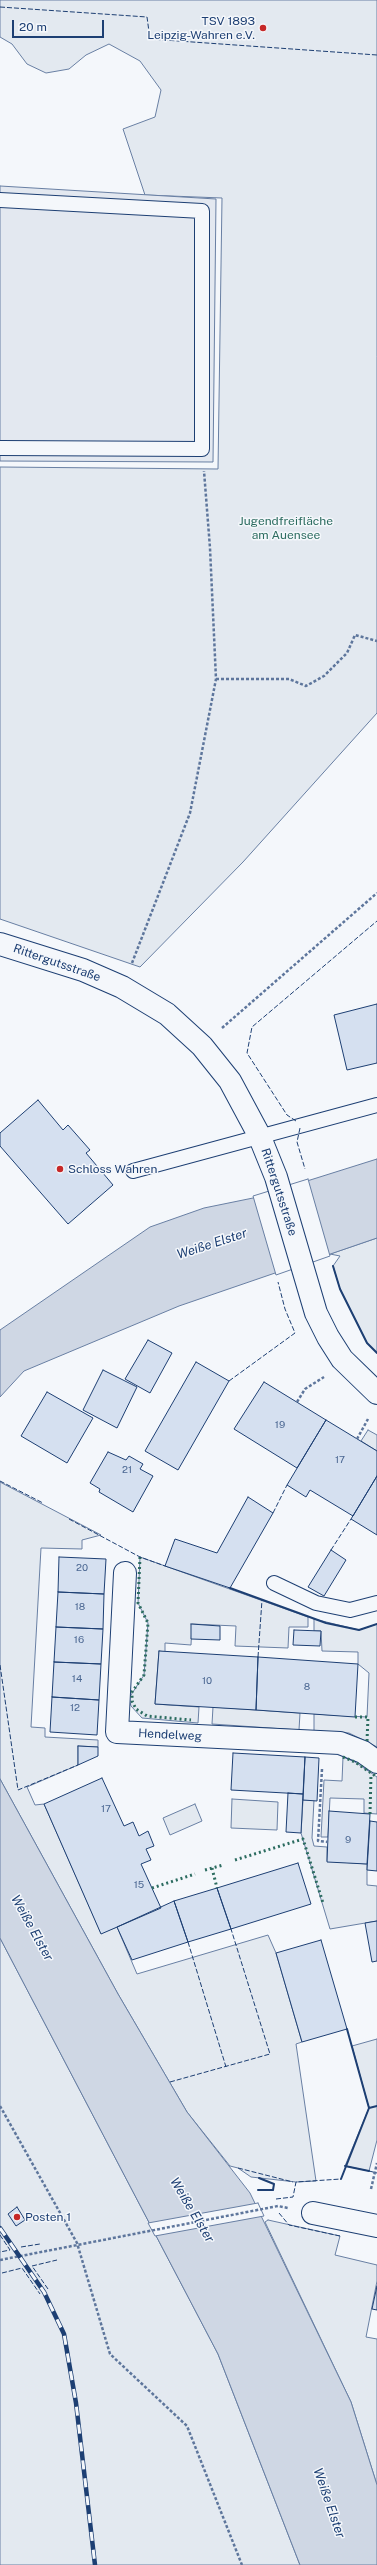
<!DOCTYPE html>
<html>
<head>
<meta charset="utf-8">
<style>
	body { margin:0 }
	#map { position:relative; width:377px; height:2565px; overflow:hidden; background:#f4f7fb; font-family:"Public Sans",sans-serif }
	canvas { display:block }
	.scale { position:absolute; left:12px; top:20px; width:92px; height:18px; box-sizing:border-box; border:2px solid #1d3f73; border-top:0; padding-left:5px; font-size:12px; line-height:14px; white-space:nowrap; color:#1d3f73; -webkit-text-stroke:3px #f4f7fb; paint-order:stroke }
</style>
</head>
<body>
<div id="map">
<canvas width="377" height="2565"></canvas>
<div class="scale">20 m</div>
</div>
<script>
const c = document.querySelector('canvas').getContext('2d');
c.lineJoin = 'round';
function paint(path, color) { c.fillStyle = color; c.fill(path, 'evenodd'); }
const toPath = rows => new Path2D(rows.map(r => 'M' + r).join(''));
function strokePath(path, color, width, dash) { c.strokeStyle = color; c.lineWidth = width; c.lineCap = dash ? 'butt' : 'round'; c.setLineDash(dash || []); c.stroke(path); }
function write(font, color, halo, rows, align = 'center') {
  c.font = font + ' "Public Sans",sans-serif'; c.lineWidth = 3; c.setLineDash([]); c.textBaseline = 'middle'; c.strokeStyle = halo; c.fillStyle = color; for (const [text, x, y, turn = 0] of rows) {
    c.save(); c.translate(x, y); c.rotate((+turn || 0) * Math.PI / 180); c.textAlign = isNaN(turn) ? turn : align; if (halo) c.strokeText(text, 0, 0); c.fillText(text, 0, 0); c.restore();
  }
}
const green = toPath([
	[0,0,377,0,377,713,243,862,140,967,0,919,0,467,218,469,222,198,145,195,123,129,155,117,161,90,140,61,109,44,86,55,69,69,46,73,27,64,12,44,0,37,0,0],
	[377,1238,377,1353,367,1343,340,1289,333,1266,340,1256,330,1254,377,1238],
	[368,1430,377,1435,377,1451,361,1441,368,1430],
	[0,1482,101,1535,82,1540,82,1549,41,1548,31,1727,45,1728,45,1737,98,1740,98,1747,78,1746,78,1765,27,1787,35,1805,44,1804,101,1933,117,1927,137,1974,268,1935,276,1953,302,2042,296,2044,316,2181,296,2182,251,2177,238,2168,230,2166,187,2112,118,1994,0,1779,0,1482],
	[140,1557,308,1617,308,1627,289,1627,288,1648,235,1646,236,1626,192,1624,191,1645,165,1643,165,1652,159,1651,155,1704,199,1707,198,1723,142,1718,131,1706,129,1698,144,1675,148,1623,138,1603,140,1557],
	[314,1619,359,1630,377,1624,377,1747,349,1733,314,1731,314,1714,367,1717,369,1673,358,1664,358,1652,322,1651,321,1631,314,1631,314,1619],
	[213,1707,300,1713,299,1730,212,1724,213,1707],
	[343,1757,355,1762,377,1777,377,1814,364,1813,364,1799,330,1798,328,1837,321,1837,324,1780,342,1781,343,1757],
	[232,1799,278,1802,277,1830,231,1828,232,1799],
	[303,1800,314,1800,312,1838,314,1846,327,1847,327,1861,367,1864,367,1885,377,1886,377,1921,330,1929,301,1833,303,1800],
	[195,1804,202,1821,170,1835,163,1818,195,1804],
	[0,1938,218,2354,300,2565,0,2565,0,1938],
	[377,2039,377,2140,369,2171,345,2166,369,2108,352,2046,377,2039],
	[268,2220,340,2236,335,2255,377,2265,377,2281,366,2337,377,2339,377,2485,351,2402,265,2222,268,2220]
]);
paint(green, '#e3e9f0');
strokePath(green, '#687fa3', 1);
const parking = toPath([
	[0,186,216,199,213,462,0,461,0,186]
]);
paint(parking, '#e3e8f0');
strokePath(parking, '#687fa3', 1);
const water = toPath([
	[377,1159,377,1238,179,1306,24,1371,0,1397,0,1330,150,1227,204,1208,253,1198,377,1159],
	[0,1779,118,1994,187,2112,250,2193,351,2402,377,2485,377,2565,300,2565,218,2354,0,1938,0,1779]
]);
paint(water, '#cfd7e4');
strokePath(water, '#687fa3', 1);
const pier = toPath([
	[308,1179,330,1256,276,1275,253,1196,308,1179],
	[258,2203,264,2216,155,2236,148,2223,258,2203]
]);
paint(pier, '#f4f7fb');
strokePath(pier, '#687fa3', 1);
const building = toPath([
	[377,1004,377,1063,347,1070,334,1015,377,1004],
	[38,1100,63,1130,68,1125,90,1150,86,1153,113,1185,68,1224,0,1146,0,1133,38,1100],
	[148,1340,172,1353,150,1393,125,1379,148,1340],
	[196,1362,229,1381,178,1470,145,1451,196,1362],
	[103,1370,137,1387,117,1428,83,1410,103,1370],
	[264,1382,326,1420,297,1468,234,1429,264,1382],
	[47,1392,93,1418,67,1463,21,1436,47,1392],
	[326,1420,377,1451,377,1476,353,1516,310,1490,306,1497,287,1485,326,1420],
	[108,1452,126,1460,129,1456,143,1464,140,1469,153,1476,133,1512,99,1492,100,1489,90,1483,108,1452],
	[377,1476,377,1535,351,1519,377,1476],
	[248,1497,273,1513,230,1588,165,1566,175,1539,217,1553,248,1497],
	[331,1550,346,1560,324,1596,308,1587,331,1550],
	[59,1557,106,1559,104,1594,58,1592,59,1557],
	[58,1592,104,1594,103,1629,56,1627,58,1592],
	[191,1624,220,1626,220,1640,191,1639,191,1624],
	[56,1627,103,1629,101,1664,54,1662,56,1627],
	[294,1630,321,1631,320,1646,293,1645,294,1630],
	[159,1651,258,1657,256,1710,155,1704,159,1651],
	[258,1657,358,1664,355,1717,256,1710,258,1657],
	[54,1662,101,1664,99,1700,52,1697,54,1662],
	[52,1697,99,1700,97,1735,50,1732,52,1697],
	[78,1746,98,1747,98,1756,78,1765,78,1746],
	[233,1753,305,1757,303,1794,231,1790,233,1753],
	[305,1757,319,1758,317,1801,303,1800,305,1757],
	[102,1778,124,1826,133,1822,139,1836,148,1831,154,1846,146,1849,151,1860,141,1864,161,1908,101,1934,44,1804,102,1778],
	[288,1793,303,1794,301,1833,286,1832,288,1793],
	[329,1811,370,1814,367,1864,327,1862,329,1811],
	[370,1821,377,1822,377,1871,367,1870,370,1821],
	[298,1863,311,1904,231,1929,217,1888,298,1863],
	[217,1888,231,1929,188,1942,174,1901,217,1888],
	[174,1901,188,1942,132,1960,117,1927,174,1901],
	[377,1921,377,1961,372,1962,365,1923,377,1921],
	[321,1940,347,2029,302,2042,276,1953,321,1940],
	[17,2207,25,2220,16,2226,8,2214,17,2207],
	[377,2286,377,2310,372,2309,377,2286]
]);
paint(building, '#d5e0f0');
strokePath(building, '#1d3f73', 1);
const service = toPath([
	[0,200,202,211,202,449,0,448],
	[133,1171,377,1105],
	[274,1583,316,1603,350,1610,377,1603]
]);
const minor = toPath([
	[125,1573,117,1732,340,1743,363,1752,377,1762],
	[313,2213,377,2226]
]);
const secondary = toPath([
	[0,944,83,970,122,987,167,1014,202,1046,230,1081,259,1135,276,1177,316,1313,328,1337,342,1359,377,1393]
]);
strokePath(service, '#1d3f73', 16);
strokePath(minor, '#1d3f73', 24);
strokePath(secondary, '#1d3f73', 24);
strokePath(toPath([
	[216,679,289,679,306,686,324,676,347,653,355,635,377,641],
	[132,963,190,813,216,679,210,548,204,471],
	[222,1028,377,893],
	[297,1402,305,1389,324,1377],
	[357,1439,368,1419],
	[322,1769,318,1841,328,1842],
	[0,2106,77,2243,110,2354,187,2426,242,2565],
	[371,2189,377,2163],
	[0,2260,278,2206,288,2208]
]), '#5e769c', 2.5, [3, 2]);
strokePath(service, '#f4f7fb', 14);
strokePath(minor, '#f4f7fb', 22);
strokePath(secondary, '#f4f7fb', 22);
const rail = toPath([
	[0,2228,44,2292,64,2334,76,2403,95,2565]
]);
strokePath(rail, '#1d3f73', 4.5);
strokePath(rail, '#f4f7fb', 3, [9]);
strokePath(toPath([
	[140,1557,138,1603,148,1623,144,1675,132,1692,132,1701,136,1709,147,1716,191,1720],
	[355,1717,368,1717,367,1741],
	[343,1757,355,1762,377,1777],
	[370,1814,371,1774],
	[235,1860,303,1839,323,1903],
	[212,1868,217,1888],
	[205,1870,223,1865],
	[152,1888,195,1874]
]), '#2c6c60', 3, [2, 3]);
strokePath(toPath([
	[0,7,147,17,150,39,377,55],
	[296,1121,287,1115,247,1053,252,1027,377,921],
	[300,1128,297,1142,305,1169],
	[229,1381,295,1333,285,1309,278,1282],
	[0,1481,43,1503],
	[273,1513,287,1485],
	[69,1519,140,1557,165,1566],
	[331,1550,351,1519],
	[258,1657,262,1600],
	[0,1665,18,1790,78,1765],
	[188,1942,226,2067],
	[170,2082,270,2054,231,1929],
	[238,2168,293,2182],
	[369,2171,377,2173],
	[276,2199,293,2197,296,2182,341,2179],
	[279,2213,289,2225,340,2236],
	[0,2235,10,2250,0,2252],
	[21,2247,40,2244],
	[2,2273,22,2268,40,2294],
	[48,2289,32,2266,57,2260]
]), '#1d3f73', 1, [5, 2]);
strokePath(toPath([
	[333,1266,340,1289,367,1343,377,1353],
	[230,1588,326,1623,359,1630,377,1624],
	[347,2029,369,2108,377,2106],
	[345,2166,369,2171],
	[341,2179,369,2108],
	[258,2190,273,2190,274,2184,259,2178]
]), '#1d3f73', 2);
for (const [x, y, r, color] of [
	[263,28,4,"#c62828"],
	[60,1169,4,"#c62828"],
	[17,2217,4,"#c62828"]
]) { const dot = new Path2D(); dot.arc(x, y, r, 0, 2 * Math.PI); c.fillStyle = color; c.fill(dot); strokePath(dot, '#f4f7fb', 1.5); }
write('10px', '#4b6792', null, [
	["19",280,1425],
	["17",340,1460],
	["21",127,1470],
	["20",82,1568],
	["18",80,1607],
	["16",79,1640],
	["14",77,1679],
	["10",207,1681],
	["8",307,1687],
	["12",75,1708],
	["17",106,1809],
	["9",348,1840],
	["15",139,1885]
]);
write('12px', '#1d3f73', '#f4f7fb', [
	["TSV 1893",255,21,"right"],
	["Leipzig-Wahren e.V.",255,35,"right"],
	["Schloss Wahren",68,1169],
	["Posten 1",25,2217]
], 'left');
write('12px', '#2c6c60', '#f4f7fb', [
	["Jugendfreifläche",286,521],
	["am Auensee",286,535]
]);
write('12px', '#1d3f73', '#f4f7fb', [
	["Rittergutsstraße",57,963,19],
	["Rittergutsstraße",279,1192,72],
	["Hendelweg",170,1735,3]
]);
write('italic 13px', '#1d3f73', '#f4f7fb', [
	["Weiße Elster",212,1244,-18],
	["Weiße Elster",32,1928,61],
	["Weiße Elster",192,2210,59],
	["Weiße Elster",329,2503,71]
]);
</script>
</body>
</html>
